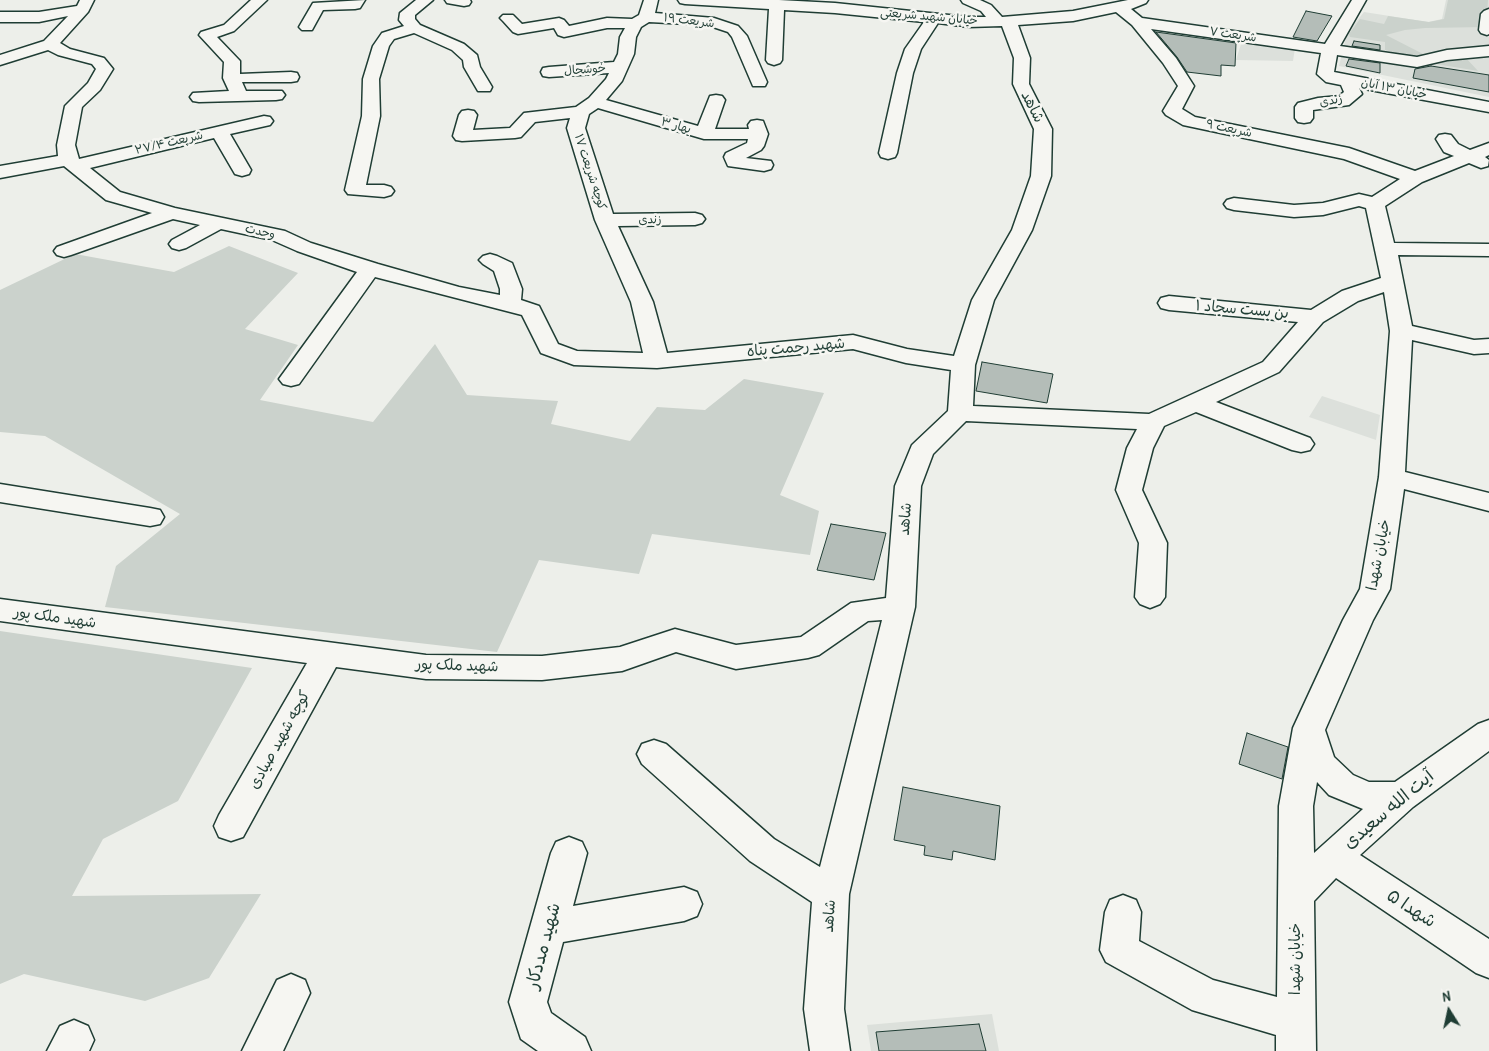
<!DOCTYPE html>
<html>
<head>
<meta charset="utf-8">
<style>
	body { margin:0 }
	#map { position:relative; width:1489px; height:1051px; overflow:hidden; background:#edefea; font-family:"Patrick Hand",sans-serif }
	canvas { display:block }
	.north { position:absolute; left:1424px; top:986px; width:50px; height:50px; -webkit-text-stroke:4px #f6f6f2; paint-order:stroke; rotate:350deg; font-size:14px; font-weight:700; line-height:20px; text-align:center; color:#1f3d34 }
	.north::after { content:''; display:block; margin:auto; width:18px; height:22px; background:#1f3d34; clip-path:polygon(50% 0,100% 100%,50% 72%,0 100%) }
</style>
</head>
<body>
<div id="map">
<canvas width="1489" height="1051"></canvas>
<div class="north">N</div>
</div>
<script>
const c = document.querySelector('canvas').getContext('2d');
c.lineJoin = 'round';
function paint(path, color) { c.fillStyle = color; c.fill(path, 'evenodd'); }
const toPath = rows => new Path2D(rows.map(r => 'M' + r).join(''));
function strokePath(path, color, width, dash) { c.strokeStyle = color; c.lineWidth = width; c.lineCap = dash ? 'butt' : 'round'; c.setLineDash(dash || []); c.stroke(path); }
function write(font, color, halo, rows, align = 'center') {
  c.font = font + ' "Patrick Hand","Playpen Sans Arabic",sans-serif'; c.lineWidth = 5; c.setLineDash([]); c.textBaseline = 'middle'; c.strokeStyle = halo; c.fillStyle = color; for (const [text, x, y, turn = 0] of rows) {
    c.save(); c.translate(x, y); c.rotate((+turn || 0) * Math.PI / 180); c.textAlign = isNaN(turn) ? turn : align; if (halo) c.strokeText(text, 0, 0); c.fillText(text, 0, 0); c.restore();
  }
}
paint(toPath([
	[1446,0,1489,0,1489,97,1339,66,1347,33,1364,12,1428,22,1442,19],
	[1242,41,1295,48,1293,61,1236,60],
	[1322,396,1380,415,1376,440,1309,417],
	[992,1014,999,1051,871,1051,867,1025]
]), '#dce0db');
paint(toPath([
	[1448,0,1488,0,1486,27,1425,28,1405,30,1386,35,1427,56,1414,58,1385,50,1385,42,1350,37,1349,34,1360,19,1384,24,1388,16,1429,22,1444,19],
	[1465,57,1478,71,1430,63,1431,60],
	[229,246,298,273,245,329,298,345,260,400,373,422,435,344,467,395,558,401,551,424,630,441,657,407,705,410,744,379,824,393,780,495,819,511,810,555,652,534,639,574,539,560,497,652,105,607,116,566,180,514,45,436,0,432,0,290,75,254,174,272],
	[0,631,252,668,178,801,103,839,72,896,261,894,209,978,145,1001,24,974,0,984]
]), '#cbd2cc');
const building = toPath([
	[1306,11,1332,16,1317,41,1293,37,1306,11],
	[1156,32,1236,43,1235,66,1221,65,1221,76,1187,72,1177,57,1156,32],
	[1354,41,1380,45,1380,50,1352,46,1354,41],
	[1349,59,1380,63,1380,73,1346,66,1349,59],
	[1431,66,1489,75,1489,92,1413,78,1415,69,1431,66],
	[982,362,1053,374,1047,403,976,391,982,362],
	[831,524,886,533,874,580,817,570,831,524],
	[1247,733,1288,747,1282,779,1239,764,1247,733],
	[903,787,1000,806,995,860,953,851,952,860,924,855,925,846,894,840,903,787],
	[979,1024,986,1051,879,1051,876,1032,979,1024]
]);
paint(building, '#b4bdb8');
strokePath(building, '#1f3d34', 1);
const minor = toPath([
	[80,0,94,0,88,12,60,43,70,49,104,58,113,69,100,90,82,107,75,145,79,159,264,116,270,117,273,121,270,125,230,134,251,170,249,174,242,176,235,174,214,138,90,168,120,192,175,208,285,231,311,243,378,264,459,287,500,295,500,289,494,271,483,264,479,260,483,256,490,254,497,256,512,263,522,289,521,300,539,306,558,344,577,351,643,353,631,302,595,220,567,128,570,118,535,122,521,137,515,138,462,141,456,140,453,136,459,115,462,111,468,110,474,111,477,115,473,130,510,128,524,113,576,107,589,98,606,79,609,73,549,77,543,76,541,72,543,68,549,67,614,62,618,54,620,37,625,28,607,28,564,37,558,35,554,28,518,34,513,32,503,21,500,18,503,15,513,15,522,24,559,18,564,20,569,26,607,18,632,19,639,15,644,0,658,0,655,13,714,18,738,26,747,36,767,82,765,86,753,86,732,37,728,32,707,25,649,22,641,27,636,37,634,54,622,81,606,100,698,126,710,96,716,95,722,96,725,100,715,129,749,129,748,125,751,121,757,120,763,121,768,134,764,146,761,150,746,158,771,161,773,165,771,169,764,171,728,166,724,157,726,153,747,143,748,139,704,139,598,108,589,114,585,128,613,214,695,213,702,215,705,219,702,223,695,225,618,226,653,302,667,353,853,335,907,349,954,356,972,300,1012,230,1031,176,1034,129,1013,84,1014,58,1002,26,968,27,938,23,921,49,913,73,897,153,895,157,888,159,881,157,879,153,897,73,905,49,924,22,835,13,784,10,782,60,780,63,774,65,768,63,766,60,769,9,685,4,680,3,678,0,779,0,835,3,968,17,986,17,981,11,963,3,961,0,980,0,991,5,1002,17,1073,11,1128,0,1148,0,1146,3,1131,9,1142,18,1325,44,1352,0,1366,0,1340,46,1417,57,1447,50,1489,46,1489,56,1447,60,1417,67,1337,55,1334,72,1489,102,1489,112,1359,88,1362,94,1349,105,1313,110,1313,118,1310,122,1304,123,1298,122,1295,118,1295,107,1298,103,1318,98,1339,96,1344,92,1341,85,1326,82,1317,74,1321,53,1151,29,1176,58,1194,86,1182,109,1195,117,1349,148,1415,171,1454,156,1444,152,1436,139,1439,135,1445,134,1451,135,1458,144,1470,150,1489,143,1489,155,1485,157,1489,160,1488,166,1481,168,1469,163,1422,182,1385,206,1394,243,1489,244,1489,256,1398,255,1412,326,1474,340,1489,339,1489,353,1474,354,1412,340,1405,472,1489,493,1489,511,1404,489,1390,589,1373,620,1325,730,1334,757,1353,775,1369,782,1395,782,1478,724,1489,720,1489,751,1413,807,1360,855,1489,939,1489,978,1476,973,1336,878,1314,901,1316,1051,1276,1051,1276,1035,1192,1010,1106,962,1100,950,1105,912,1110,900,1123,895,1136,900,1141,912,1139,941,1213,980,1277,997,1279,806,1293,728,1343,620,1360,589,1379,477,1390,331,1384,292,1358,301,1323,322,1279,372,1216,402,1310,438,1314,444,1310,450,1301,452,1292,450,1196,412,1164,426,1153,448,1142,490,1167,543,1165,597,1160,604,1150,608,1140,604,1135,597,1139,543,1116,490,1127,448,1137,429,966,421,933,454,921,486,915,607,849,894,844,1009,850,1051,810,1051,804,1009,812,902,750,861,642,764,637,754,642,744,654,740,666,744,774,839,820,867,882,620,868,621,819,655,808,658,736,669,676,652,622,671,542,680,426,679,336,667,243,837,231,841,219,837,214,826,219,815,307,663,0,621,0,599,426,655,542,656,620,647,675,629,736,645,801,637,851,603,886,598,895,486,912,445,948,411,951,370,906,363,853,349,657,368,574,365,541,353,522,315,375,277,299,384,291,386,283,384,279,379,357,272,297,251,272,240,221,229,186,248,179,250,172,248,169,244,172,240,200,225,173,219,71,255,64,257,57,255,54,251,57,247,152,213,106,200,64,166,0,178,0,166,58,156,57,145,65,106,88,83,96,69,92,64,58,55,48,50,0,65,0,55,44,41,68,16,39,22,0,22,0,12,39,12,77,6,80,0],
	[1116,12,1132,25,1163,63,1178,86,1163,111,1166,115,1183,125,1344,159,1400,179,1372,197,1359,194,1323,203,1294,205,1234,198,1227,200,1224,204,1227,208,1234,210,1294,217,1323,215,1359,206,1366,208,1381,278,1342,291,1311,310,1169,296,1161,298,1158,303,1161,308,1169,310,1298,322,1263,362,1149,414,973,406,975,365,994,300,1032,230,1051,176,1052,129,1029,84,1030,58,1018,25,1073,21,1116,12],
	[1317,782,1329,795,1363,809,1314,853,1313,806,1317,782],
	[251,0,267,0,234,31,217,37,240,61,240,74,291,72,297,73,299,77,297,81,291,82,242,82,246,91,282,91,285,95,282,99,276,100,199,102,193,101,190,97,193,93,229,91,223,78,224,62,199,35,201,32,224,25,251,0],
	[365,0,360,8,355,9,323,10,312,30,302,30,299,27,313,3,365,0],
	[416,0,433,0,415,15,415,19,420,25,464,44,477,55,480,67,492,87,490,91,478,91,464,67,463,60,452,50,414,33,394,39,389,46,379,79,380,116,366,185,384,185,391,187,394,191,391,195,384,197,348,194,345,190,362,116,363,79,373,46,382,33,404,26,399,20,400,13,416,0],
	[445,0,470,0,471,2,469,5,464,6,447,3,445,0],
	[1489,9,1489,34,1487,35,1481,33,1479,30,1481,14,1484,11,1489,9],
	[0,484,150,508,160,510,164,517,160,524,150,526,0,502,0,484],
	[569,837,582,842,587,853,573,906,684,887,697,892,702,904,697,916,684,921,563,942,547,1002,551,1013,585,1037,591,1051,538,1051,521,1039,509,1002,551,853,556,842,569,837],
	[291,974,305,980,310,993,283,1051,242,1051,277,980,291,974],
	[74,1020,88,1026,94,1040,89,1051,47,1051,60,1026,74,1020]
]);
strokePath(minor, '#1f3d34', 3);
paint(minor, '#f6f6f2');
write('12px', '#1f3d34', '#f6f6f2', [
	["خیابان شهید شریعتی",929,17,5],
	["شریعت ۱۹",689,21,7],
	["شریعت ۷",1233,35,8],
	["خوشحال",585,70,-4],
	["خیابان ۱۳ آبان",1394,89,11],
	["زندی",1331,101,-12],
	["بهار ۳",676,126,16],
	["شریعت ۹",1229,129,12],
	["شریعت ۲۷/۴",169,143,-13],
	["کوچه شریعت ۱۷",590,172,72],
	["زندی",650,220,-1],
	["وحدت",260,232,13]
]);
write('15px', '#1f3d34', '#f6f6f2', [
	["شاهد",1032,107,63],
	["بن بست سجاد ۱",1242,310,5],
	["شهید رحمت پناه",796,348,-5],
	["شاهد",906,519,-86],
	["خیابان شهدا",1379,555,-79],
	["شهید ملک پور",55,618,8],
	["شهید ملک پور",457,666,2],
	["کوچه شهید صیادی",280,740,-61],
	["شاهد",830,916,-86],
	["خیابان شهدا",1296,959,-90]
]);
write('18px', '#1f3d34', '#f6f6f2', [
	["آیت الله سعیدی",1389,810,-40],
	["شهدا ۵",1411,909,33],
	["شهید مددکار",544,946,-75]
]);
</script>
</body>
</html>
